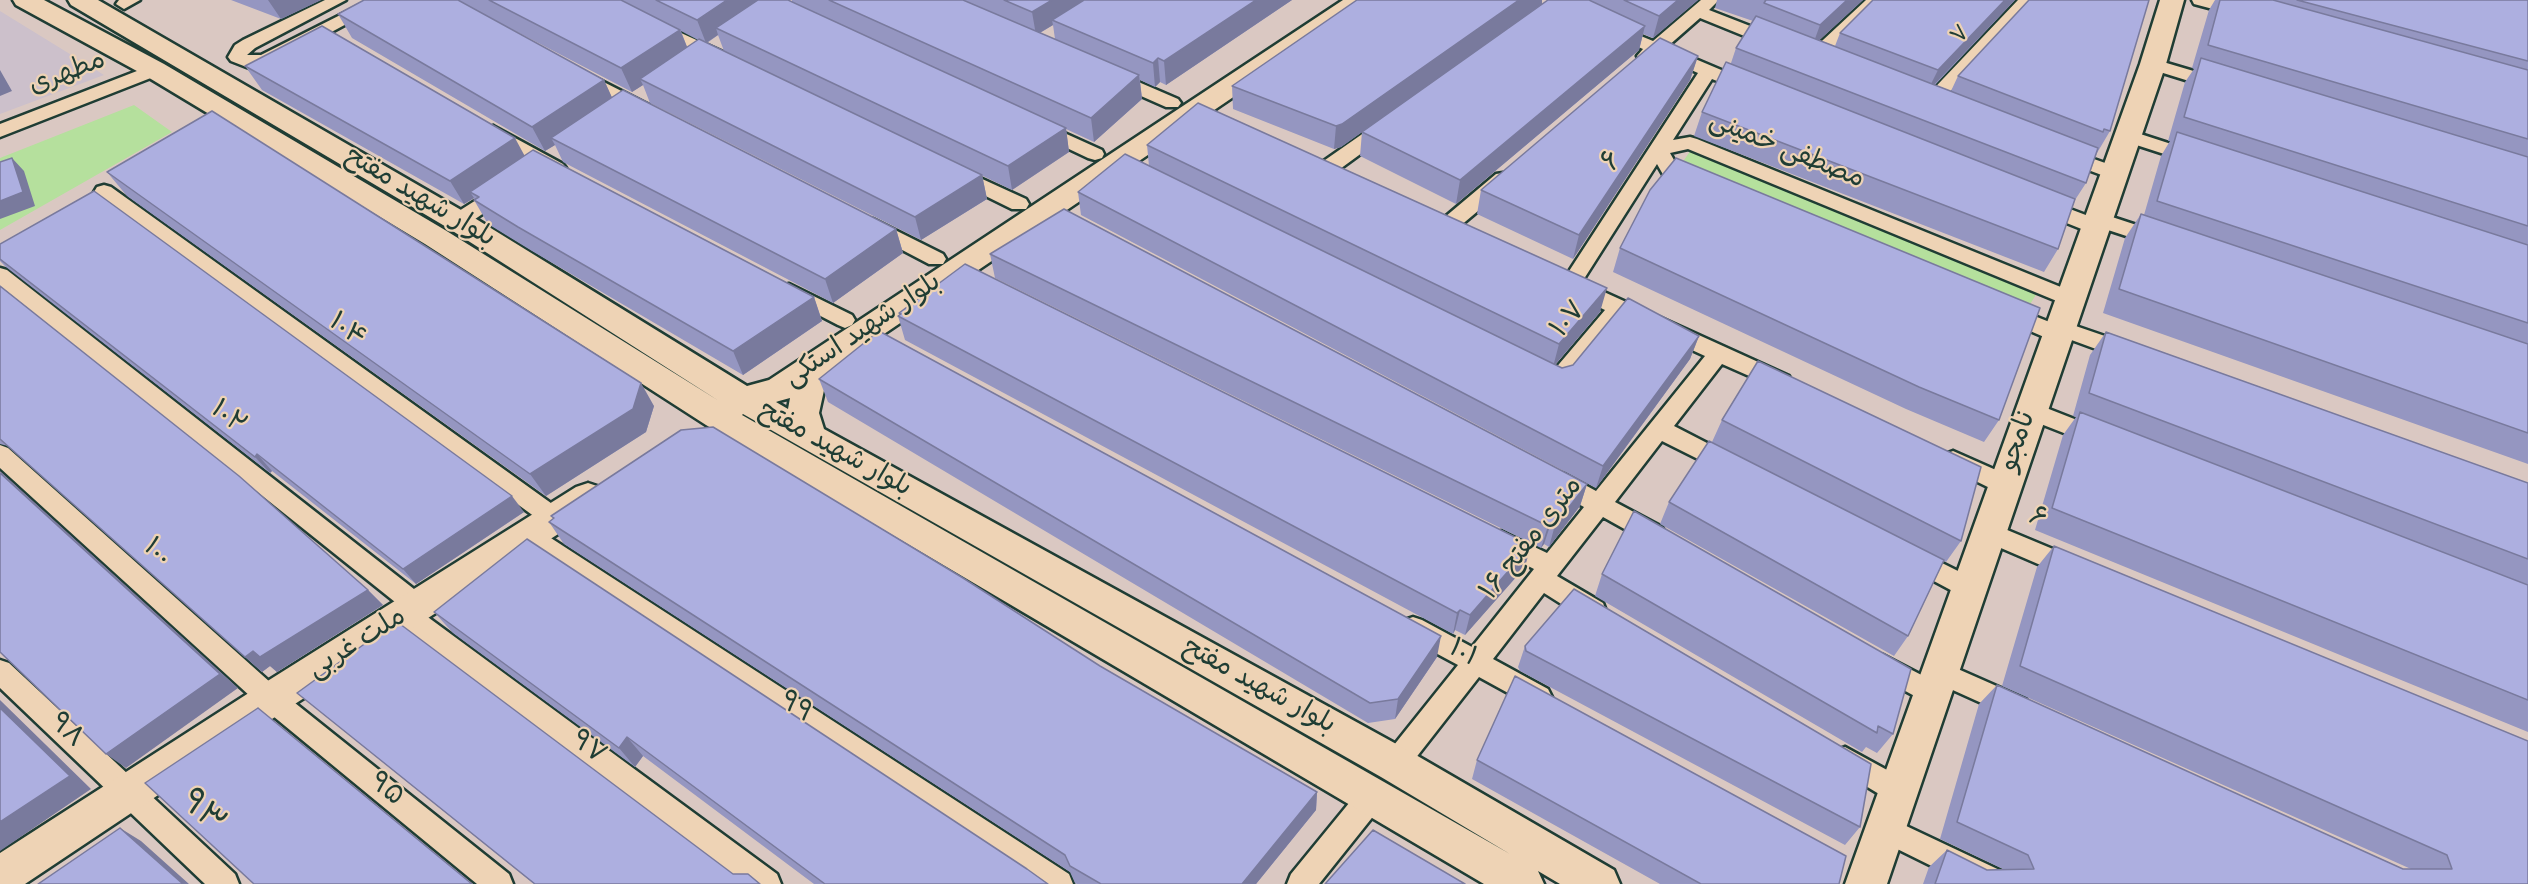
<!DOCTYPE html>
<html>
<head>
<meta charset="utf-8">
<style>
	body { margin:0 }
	canvas { display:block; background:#dac8c2 }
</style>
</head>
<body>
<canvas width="2528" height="884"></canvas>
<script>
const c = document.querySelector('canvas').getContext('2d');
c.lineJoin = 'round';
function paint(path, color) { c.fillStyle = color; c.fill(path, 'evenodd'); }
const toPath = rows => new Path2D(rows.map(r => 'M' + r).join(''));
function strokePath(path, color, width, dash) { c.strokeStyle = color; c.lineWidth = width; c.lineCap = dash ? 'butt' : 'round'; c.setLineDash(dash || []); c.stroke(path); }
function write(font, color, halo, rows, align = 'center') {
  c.font = font + ' "Indie Flower","Playpen Sans Arabic",sans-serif'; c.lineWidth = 4.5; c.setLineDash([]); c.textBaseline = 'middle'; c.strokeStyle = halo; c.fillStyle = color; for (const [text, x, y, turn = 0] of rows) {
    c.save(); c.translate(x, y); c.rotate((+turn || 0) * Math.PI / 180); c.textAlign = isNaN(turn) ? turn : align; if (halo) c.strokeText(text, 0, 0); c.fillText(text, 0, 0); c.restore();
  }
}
paint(toPath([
	[0,11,104,75,0,114]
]), '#ccc0cb');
paint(toPath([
	[134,105,172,132,0,230,0,158],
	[1693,147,2039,290,2027,309,1682,163]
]), '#b5e09d');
const street = toPath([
	[119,0,140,0,124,9,116,4,119,0],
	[325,0,346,0,255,48,247,55,261,55,370,0,391,0,272,64,249,68,231,61,228,57,235,45,243,40,325,0],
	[1701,0,1719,0,1709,10,1781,38,1784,42,1775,47,1769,46,1700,18,1667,47,1752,83,1755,87,1746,93,1712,79,1673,140,1690,137,1697,139,2078,294,2081,299,2078,304,2071,306,2064,304,1688,149,1670,153,1679,169,1701,177,1704,182,1701,187,1694,188,1665,178,1657,164,1582,282,1789,376,1792,382,1789,388,1781,390,1722,364,1674,426,1738,459,1741,465,1738,471,1730,474,1722,471,1662,441,1615,502,1662,527,1666,534,1662,541,1654,544,1646,541,1603,517,1557,576,1603,603,1606,611,1603,619,1594,622,1585,619,1544,593,1493,659,1548,689,1552,697,1548,705,1539,709,1530,705,1479,677,1404,773,1395,776,1386,773,1382,764,1386,755,1458,665,1404,636,1401,628,1404,620,1413,617,1422,620,1472,647,1534,569,1493,548,1489,541,1493,534,1501,531,1547,553,1584,507,1549,488,1546,481,1549,474,1557,472,1565,474,1596,491,1705,356,1622,318,1565,387,1557,389,1549,387,1540,382,1537,376,1540,370,1548,368,1554,370,1605,310,1563,290,1560,285,1698,73,1657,55,1652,60,1640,60,1637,56,1643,49,1608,34,1605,30,1614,25,1653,41,1701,0],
	[1866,0,1884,0,1821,61,1809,61,1806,57,1809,53,1866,0],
	[2018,0,2035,0,1935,108,1923,108,1920,104,1923,100,2018,0],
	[2192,0,2219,0,2249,8,2252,12,2243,17,2194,4,2192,0],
	[657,22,725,53,728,57,725,61,713,61,651,31,648,27,657,22],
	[2153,59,2224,80,2227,84,2218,90,2147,68,2144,64,2147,60,2153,59],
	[155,64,164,70,161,74,0,137,0,124,155,64],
	[582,71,649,105,652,109,643,115,637,113,576,81,573,77,582,71],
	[1113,71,1178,99,1181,103,1178,107,1166,107,1107,81,1104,77,1107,73,1113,71],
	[1385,121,1394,127,1392,131,1329,177,1315,177,1312,172,1315,167,1378,123,1385,121],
	[1040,122,1102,150,1104,154,1102,158,1095,160,1088,158,1033,132,1031,128,1033,124,1040,122],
	[493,126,563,164,566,168,563,172,549,172,486,136,484,132,493,126],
	[2128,130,2202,154,2204,158,2202,162,2195,164,2121,140,2119,136,2121,132,2128,130],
	[2063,148,2122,169,2125,174,2122,179,2115,180,2056,158,2054,154,2056,150,2063,148],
	[956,167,1026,199,1029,204,1026,209,1012,209,949,178,946,173,949,168,956,167],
	[1503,173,1510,174,1513,179,1510,184,1453,232,1439,232,1436,227,1439,222,1496,174,1503,173],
	[503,183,510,185,513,190,510,195,465,226,451,226,448,221,451,216,503,183],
	[104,185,111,187,562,511,566,518,562,525,554,528,546,525,97,197,94,192,97,187,104,185],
	[2041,198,2091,217,2099,213,2106,215,2167,235,2170,240,2167,245,2160,247,2105,229,2096,234,2089,232,2034,210,2031,205,2034,200,2041,198],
	[873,219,943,254,946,259,943,264,929,264,866,231,863,226,866,221,873,219],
	[0,268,7,270,428,600,431,607,425,615,777,874,781,884,744,884,397,623,394,615,400,606,0,286,0,268],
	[789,284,852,315,855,320,852,325,845,328,838,325,782,296,779,291,782,286,789,284],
	[2007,305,2052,323,2060,320,2067,323,2134,346,2137,352,2134,358,2126,360,2066,338,2058,342,2051,340,2000,318,1997,313,2000,308,2007,305],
	[2031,402,2105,431,2108,437,2105,443,2097,446,2023,417,2020,411,2023,405,2031,402],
	[0,445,8,448,280,691,509,874,513,884,477,884,262,707,0,468,0,445],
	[1953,451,2014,478,2018,485,2014,492,2006,494,1998,492,1945,466,1942,460,1945,454,1953,451],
	[1988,522,2084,562,2087,569,2084,576,2075,579,2066,576,1980,539,1976,532,1980,525,1988,522],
	[529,526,537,529,1069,874,1073,884,1034,884,521,543,517,536,521,529,529,526],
	[1912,548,1978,581,1981,588,1978,595,1969,598,1960,595,1904,565,1900,558,1904,551,1912,548],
	[1883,655,1933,681,1929,673,1933,665,1942,662,2026,699,2030,707,2026,715,2017,719,1935,682,1942,686,1946,694,1942,702,1933,706,1874,674,1870,666,1874,658,1883,655],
	[0,660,9,663,235,874,239,884,205,884,0,688,0,660],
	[1845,747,1909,782,1912,791,1909,800,1899,804,1889,800,1836,768,1832,759,1836,750,1845,747],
	[1373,782,1383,786,1386,795,1383,804,1319,884,1287,884,1291,874,1363,786,1373,782],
	[1885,816,2008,874,2012,884,1968,884,1875,838,1871,829,1875,820,1885,816]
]);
const secondary = toPath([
	[13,0,44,0,164,64,445,230,719,401,448,228,71,5,68,0,98,0,468,214,747,386,769,380,1343,0,1372,0,1369,5,828,372,819,413,824,429,1409,751,1614,870,1620,884,1560,884,1538,871,1544,884,1484,884,706,425,425,244,146,76,16,5,13,0],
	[790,398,788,409,776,402,779,401,790,398],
	[743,414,1381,777,1510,854,742,415,743,414],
	[2160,0,2184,0,2166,64,1887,884,1845,884,2140,64,2160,0],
	[588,483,600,487,605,497,600,507,284,711,25,884,0,884,0,853,258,687,576,487,588,483]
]);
strokePath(street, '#1f3d34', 5);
strokePath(secondary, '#1f3d34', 5);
paint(street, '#eed3b5');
paint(secondary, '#eed3b5');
paint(toPath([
	[231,0,321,0,281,19],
	[364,0,788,0,792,2,792,0,1292,0,1166,85,1160,82,1155,87,1140,80,1142,99,1094,142,1066,129,1069,152,1012,190,958,164,982,175,987,199,921,240,650,103,643,85,632,92,502,24,604,80,612,98,896,229,903,253,833,303,563,162,555,145,545,151,352,38,338,14],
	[1053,25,1055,39,1040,33],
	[681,31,698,40,687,47],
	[718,35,724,51,707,43],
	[1357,0,1542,0,1542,4,1341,147,1334,149,1233,109,1232,86],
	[1548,0,1698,0,1653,38,1643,34,1639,50,1456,204,1360,156,1362,132],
	[1717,0,1863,0,1819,40,1835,46,1840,33,2015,0,1935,85,1951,91,1958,76,2110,131,2097,153,2086,183,2075,200,2058,249,2044,272,1694,136,1702,112,1731,63,1736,48,1753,21,1715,8],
	[2215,0,2528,0,2528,464,2103,313,2125,238,2141,214,2144,215,2161,156,2170,141,2168,141,2185,82,2194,69,2192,68,2209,10],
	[1698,56,1690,80,1573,259,1477,214,1481,190],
	[245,66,524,156,814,297,822,321,743,375,532,251,488,224,474,200,474,198,464,204,262,90],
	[1147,145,1600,312,1555,365,1562,368,1699,336,1690,359,1596,488,1081,215,1078,192,1149,166],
	[107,172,654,406,646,432,546,496,127,196],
	[0,244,524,512,416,584,272,471,270,473,6,267,0,261],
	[1620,248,1999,420,1984,442,1906,409,1613,272],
	[990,254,1587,484,1580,506,1549,547,1544,544,1541,548,995,278],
	[0,286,368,590,383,605,277,672,270,666,262,672,8,446,0,444],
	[899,313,1525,567,1465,635,1455,630,1453,634,905,340,898,316,900,315],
	[2106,332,2528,483,2528,732,2035,530,2063,435,2076,417,2073,416,2090,355],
	[819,379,1437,657,1395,719,1368,723,828,402],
	[1722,420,1961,541,1946,562,1944,561,1908,636,1894,656,1660,524,1669,502,1712,442],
	[551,516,1317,792,1316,810,1256,884,1077,884,1075,883,1070,872,564,544,549,522,553,519],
	[2054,546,2528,884,1923,884,1929,867,1947,850,1987,870,2003,869,1940,839,1979,704,1997,685,2403,869,2411,869,2002,686,2037,567],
	[1602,574,1893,734,1877,753,1866,747,1862,752,1595,596],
	[434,612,1048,884,814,884,643,756,635,767,453,633],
	[1525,646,1860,827,1845,845,1520,671,1518,667],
	[297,693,733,874,760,884,534,884],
	[1477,760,1839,884,1660,884,1472,779]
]), '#9596c1');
paint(toPath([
	[268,0,321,0,281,19],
	[727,0,759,0,716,28,718,35,706,43,697,20],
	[1052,0,1096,0,1052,20,1053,25,1036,35,1032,12],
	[1256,0,1292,0,1166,85,1164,61],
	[1519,0,1542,0,1542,4,1341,147,1334,149,1336,126],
	[1678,0,1698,0,1653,38,1659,16],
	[1847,0,1863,0,1812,47,1820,25],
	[2005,0,2015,0,1927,92,1938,70],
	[1645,26,1639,50,1456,204,1460,180],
	[680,30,690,54,640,79,643,85,632,92,621,68],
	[1698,56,1690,80,1573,259,1579,235],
	[1158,58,1160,82,1155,87,1153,63],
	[0,70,12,91,0,96],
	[1139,75,1142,99,1094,142,1091,118],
	[604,80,615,104,551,138,555,145,545,151,532,127],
	[1066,128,1069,152,1012,190,1008,166],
	[515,138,528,162,470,192,474,198,464,204,450,181],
	[12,158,24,171,35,206,0,219,0,201],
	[982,175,987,199,921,240,915,217],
	[896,229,903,253,833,303,825,279],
	[1607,288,1600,312,1553,367,1559,344],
	[814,297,822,321,743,375,733,351],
	[1699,336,1690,359,1596,488,1603,466],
	[641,383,654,406,646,432,546,496,530,474],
	[257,454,272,471,270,473,255,457],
	[0,471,238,688,126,768,106,754],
	[1587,484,1580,506,1549,547,1555,525],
	[512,496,524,512,416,584,403,569],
	[1551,523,1544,544,1541,548,1548,526],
	[1531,545,1525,567,1465,635,1470,615],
	[368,590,383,605,277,672,270,666,262,672,245,657,253,651],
	[1460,610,1455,630,1453,634,1457,613],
	[1441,636,1437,657,1395,719,1398,699],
	[0,700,91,789,0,851],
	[627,737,643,756,635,767,619,748],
	[1317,792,1316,810,1256,884,1242,884],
	[120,828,141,841,189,884,183,884]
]), '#797a9d');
const building = toPath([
	[364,0,458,0,604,80,532,127,338,14,364,0],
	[489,0,621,0,680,30,621,68,489,0],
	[656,0,727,0,697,20,656,0],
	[758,0,788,0,1066,128,1008,166,716,28,758,0],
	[829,0,963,0,1139,75,1091,118,829,0],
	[1004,0,1052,0,1032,12,1004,0],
	[1084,0,1256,0,1164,61,1158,58,1153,63,1052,20,1084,0],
	[1357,0,1519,0,1342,124,1336,126,1232,86,1357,0],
	[1548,0,1589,0,1645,26,1460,180,1362,132,1548,0],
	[1624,0,1678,0,1659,16,1624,0],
	[1765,0,1847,0,1820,25,1764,3,1766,0,1765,0],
	[1873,0,2005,0,1938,70,1840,33,1873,0],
	[2029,0,2149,0,2110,131,2104,129,2103,132,1958,76,2029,0],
	[2220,0,2273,0,2528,70,2528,139,2208,45,2220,0],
	[2297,0,2528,0,2528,61,2297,0],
	[1756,16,2098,148,2086,183,1736,48,1756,16],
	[322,26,515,138,450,181,245,66,322,26],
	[1660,38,1698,56,1579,235,1481,190,1660,38],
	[699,39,982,175,915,217,640,79,699,39],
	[2201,58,2528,157,2528,226,2184,117,2201,58],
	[1726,62,2075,199,2058,249,1702,112,1726,62],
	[623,90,896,229,825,279,551,138,623,90],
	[1198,103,1607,288,1559,344,1147,145,1198,103],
	[212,111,641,383,633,409,530,474,107,172,212,111],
	[2177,132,2528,245,2528,323,2157,201,2177,132],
	[533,150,814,297,733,351,518,227,474,200,479,197,470,192,533,150],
	[1125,154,1562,368,1573,365,1628,298,1699,336,1603,466,1078,192,1125,154],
	[12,158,23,192,0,201,0,162,12,158],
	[1676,158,2040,308,1999,420,1919,387,1620,248,1650,190,1676,158],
	[94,191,512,496,403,569,257,454,255,457,0,259,0,244,94,191],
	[1064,209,1587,484,1555,525,1551,523,1548,526,990,254,1064,209],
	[2141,214,2528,344,2528,433,2119,289,2141,214],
	[965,264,1531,545,1470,615,1460,610,1457,613,898,316,901,314,899,313,965,264],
	[0,286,239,476,368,590,260,657,253,651,245,657,0,439,0,286],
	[879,331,1441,636,1398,699,1370,703,819,379,879,331],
	[2106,332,2528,483,2528,559,2089,393,2106,332],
	[1758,361,1981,467,1961,541,1722,420,1758,361],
	[2080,412,2528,585,2528,700,2052,508,2080,412],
	[713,427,963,578,1100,666,1317,792,1242,884,1101,884,1070,866,1065,855,549,522,554,518,551,516,681,430,713,427],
	[1709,441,1944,560,1908,636,1669,502,1709,441],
	[0,473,220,674,106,754,0,652,0,473],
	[1634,511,1911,669,1893,734,1878,726,1877,733,1602,574,1634,511],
	[527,539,1027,869,1048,884,825,884,627,737,619,748,434,612,527,539],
	[2054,546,2528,741,2528,884,1935,884,1947,850,1987,870,2034,869,2028,855,1957,822,1997,685,2403,869,2452,869,2447,855,2020,666,2054,546],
	[1574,589,1871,764,1860,827,1526,651,1525,646,1574,589],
	[396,621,733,874,748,874,760,884,535,884,297,693,396,621],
	[1515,676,1846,856,1839,884,1701,884,1477,760,1515,676],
	[0,708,70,776,0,822,0,708],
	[258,708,472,884,254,884,145,783,258,708],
	[120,828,183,884,38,884,120,828],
	[1373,830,1465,884,1325,884,1373,830]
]);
paint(building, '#adafe0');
strokePath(building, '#797a9d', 1.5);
write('22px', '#1f3d34', '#eed3b5', [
	["۷",1962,36,-47]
]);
write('27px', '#1f3d34', '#eed3b5', [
	["مطهری",68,75,-21],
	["مصطفی خمینی",1786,152,22],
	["۶",1614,162,-57],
	["بلوار شهید مفتح",419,199,31],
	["۱۰۷",1570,321,-50],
	["۱۰۴",346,332,36],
	["بلوار شهید استکی",864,332,-34],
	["۱۰۲",227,419,38],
	["نامجو",2020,442,-71],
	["بلوار شهید مفتح",834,451,29],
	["۶",2037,520,23],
	["۱۶ متری مفتح",1533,540,-52],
	["۱۰۰",156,554,42],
	["ملت غربی",358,645,-32],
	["۱۰۱",1462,655,29],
	["بلوار شهید مفتح",1258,688,29],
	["۹۹",795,709,33],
	["۹۸",65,732,44],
	["۹۷",587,749,37],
	["۹۵",385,791,39]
]);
write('33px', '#1f3d34', '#eed3b5', [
	["۹۳",201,814,43]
]);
</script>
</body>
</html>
